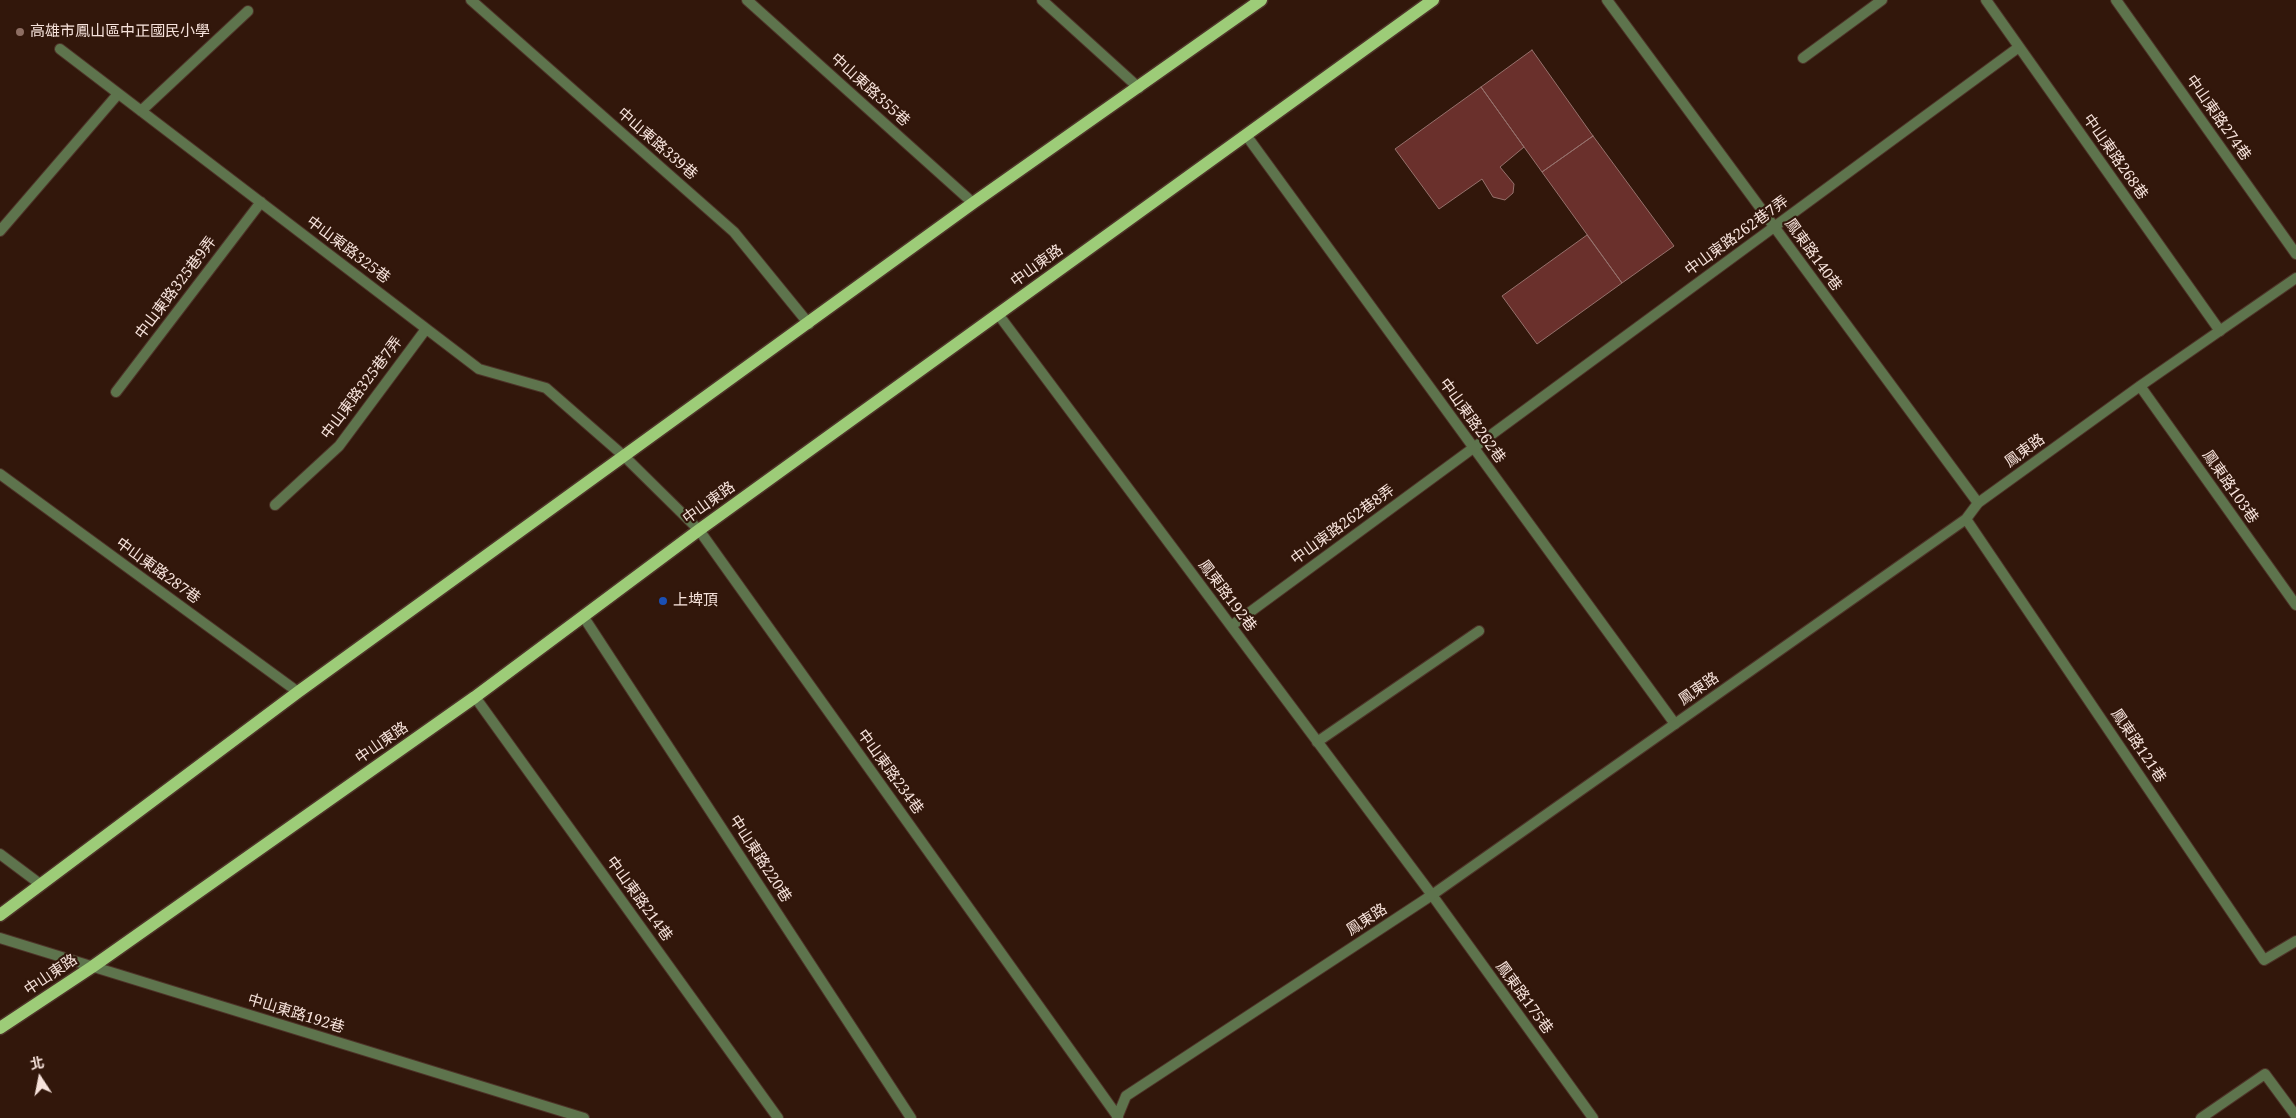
<!DOCTYPE html>
<html>
<head>
<meta charset="utf-8">
<style>
	body { margin:0 }
	#map { position:relative; width:2296px; height:1118px; overflow:hidden; background:#32170b; font-family:"Noto Serif","Noto Sans TC",serif }
	canvas { display:block }
	.north { position:absolute; left:15px; top:1053px; width:50px; height:50px; -webkit-text-stroke:4px #32170b; paint-order:stroke; rotate:349deg; font-size:14px; font-weight:700; line-height:20px; text-align:center; color:#f6e2db }
	.north::after { content:''; display:block; margin:auto; width:18px; height:22px; background:#f6e2db; clip-path:polygon(50% 0,100% 100%,50% 72%,0 100%) }
</style>
</head>
<body>
<div id="map">
<canvas width="2296" height="1118"></canvas>
<div class="north">北</div>
</div>
<script>
const c = document.querySelector('canvas').getContext('2d');
c.lineJoin = 'round';
function paint(path, color) { c.fillStyle = color; c.fill(path, 'evenodd'); }
const toPath = rows => new Path2D(rows.map(r => 'M' + r).join(''));
function strokePath(path, color, width, dash) { c.strokeStyle = color; c.lineWidth = width; c.lineCap = dash ? 'butt' : 'round'; c.setLineDash(dash || []); c.stroke(path); }
function write(font, color, halo, rows, align = 'center') {
  c.font = font + ' "Noto Serif","Noto Sans TC",serif'; c.lineWidth = 4.5; c.setLineDash([]); c.textBaseline = 'middle'; c.strokeStyle = halo; c.fillStyle = color; for (const [text, x, y, turn = 0] of rows) {
    c.save(); c.translate(x, y); c.rotate((+turn || 0) * Math.PI / 180); c.textAlign = isNaN(turn) ? turn : align; if (halo) c.strokeText(text, 0, 0); c.fillText(text, 0, 0); c.restore();
  }
}
const building = toPath([
	[1532,50,1593,136,1542,172,1481,87,1532,50],
	[1481,87,1524,147,1500,167,1514,184,1513,193,1505,200,1493,197,1482,179,1439,209,1395,149,1481,87],
	[1593,136,1674,246,1622,283,1542,172,1593,136],
	[1587,235,1622,283,1537,344,1502,296,1587,235]
]);
paint(building, '#6a302c');
strokePath(building, '#96716c', 1);
const lane = toPath([
	[471,0,734,232,809,324],
	[747,0,973,203],
	[1042,0,1139,88],
	[1607,0,1978,503],
	[1986,0,2220,331],
	[2116,0,2296,254],
	[60,49,479,369,546,388,625,457],
	[1803,58,1882,0],
	[141,111,248,11],
	[1246,135,1675,724],
	[0,231,118,94],
	[998,314,1432,895,1593,1118],
	[116,392,261,202],
	[0,474,298,692],
	[275,505,339,446,426,329],
	[583,616,911,1118],
	[1231,626,2019,47],
	[1317,742,1479,631],
	[0,854,40,884]
]);
const street = toPath([
	[2140,386,2296,605],
	[625,457,699,530,1118,1117],
	[1966,519,2264,960,2296,941],
	[475,697,778,1118],
	[0,938,584,1118],
	[1117,1118,1126,1096,1432,895,1966,519,1978,503,2140,386,2296,278],
	[2201,1118,2265,1074,2296,1116]
]);
const primary = toPath([
	[0,915,298,692,973,203,1261,0],
	[0,1028,92,967,475,697,699,530,1433,0]
]);
strokePath(lane, '#4d3328', 12);
strokePath(street, '#4d3328', 12);
strokePath(primary, '#4d3328', 15);
strokePath(lane, '#5e744d', 10);
strokePath(street, '#5e744d', 10);
strokePath(primary, '#9dcc78', 12);
for (const [x, y, r, color] of [
	[20,32,5,"#8d6e63"],
	[663,601,5,"#1a4fb4"]
]) { const dot = new Path2D(); dot.arc(x, y, r, 0, 2 * Math.PI); c.fillStyle = color; c.fill(dot); strokePath(dot, '#32170b', 2); }
write('15px', '#f6e2db', '#32170b', [
	["高雄市鳳山區中正國民小學",30,32],
	["上埤頂",673,601]
], 'left');
write('15px', '#f6e2db', '#32170b', [
	["中山東路355巷",870,90,42],
	["中山東路274巷",2218,118,55],
	["中山東路339巷",657,144,41],
	["中山東路268巷",2115,157,55],
	["中山東路262巷7弄",1737,236,-36],
	["中山東路325巷",348,250,37],
	["鳳東路140巷",1813,255,54],
	["中山東路",1037,266,-36],
	["中山東路325巷9弄",176,288,-53],
	["中山東路325巷7弄",362,388,-53],
	["中山東路262巷",1472,421,54],
	["鳳東路",2025,451,-36],
	["鳳東路103巷",2230,487,55],
	["中山東路",709,503,-36],
	["中山東路262巷8弄",1343,525,-36],
	["中山東路287巷",158,571,36],
	["鳳東路192巷",1227,596,53],
	["鳳東路",1699,689,-35],
	["中山東路",382,743,-35],
	["鳳東路121巷",2138,746,56],
	["中山東路234巷",890,772,54],
	["中山東路220巷",760,859,57],
	["中山東路214巷",639,899,54],
	["鳳東路",1367,920,-33],
	["中山東路",51,975,-34],
	["鳳東路175巷",1524,998,54],
	["中山東路192巷",296,1014,17]
]);
</script>
</body>
</html>
